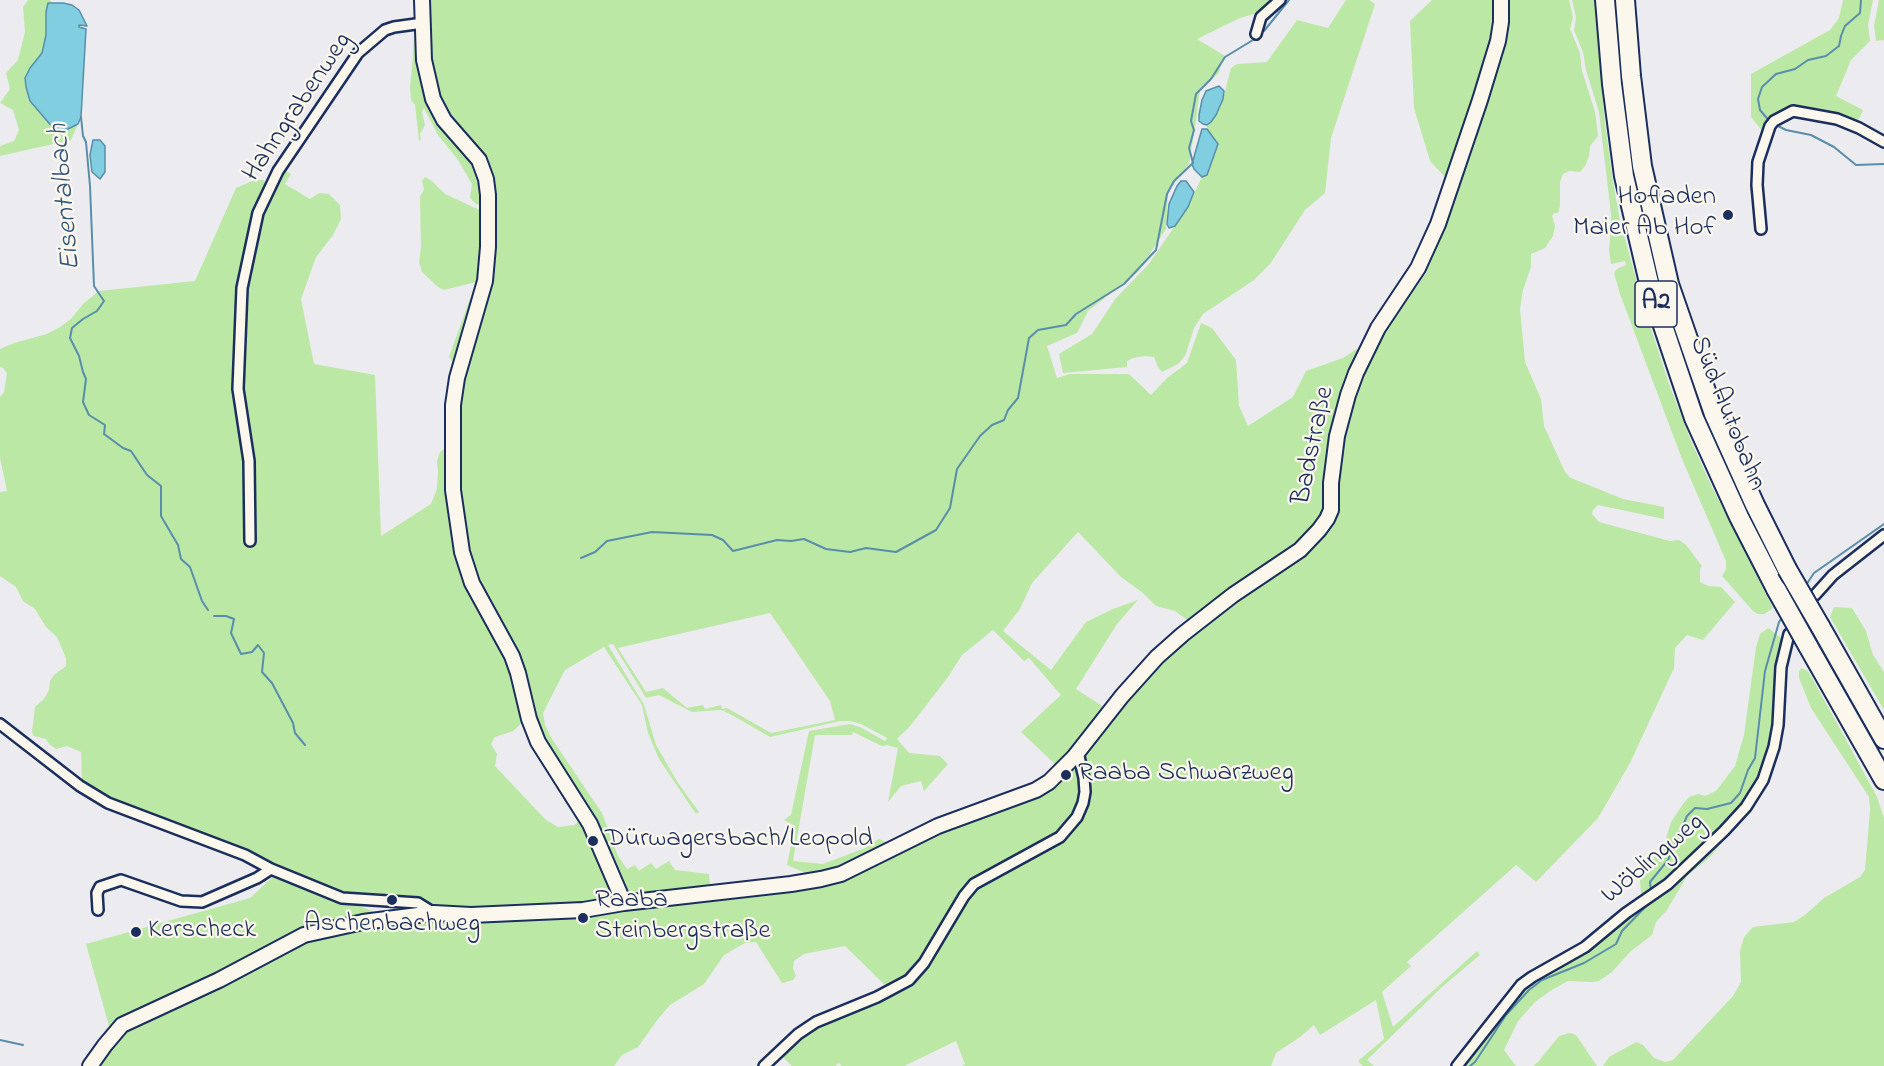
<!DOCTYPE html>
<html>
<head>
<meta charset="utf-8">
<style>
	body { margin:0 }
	canvas { display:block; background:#ecebef }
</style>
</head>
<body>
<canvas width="1884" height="1066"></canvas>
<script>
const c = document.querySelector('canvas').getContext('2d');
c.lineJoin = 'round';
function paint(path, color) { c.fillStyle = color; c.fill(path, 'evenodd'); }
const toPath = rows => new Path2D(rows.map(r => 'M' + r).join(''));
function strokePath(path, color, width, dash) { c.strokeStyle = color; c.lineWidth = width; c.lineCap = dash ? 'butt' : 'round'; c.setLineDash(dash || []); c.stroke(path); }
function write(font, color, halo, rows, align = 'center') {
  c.font = font + ' "Indie Flower",sans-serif'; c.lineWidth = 4.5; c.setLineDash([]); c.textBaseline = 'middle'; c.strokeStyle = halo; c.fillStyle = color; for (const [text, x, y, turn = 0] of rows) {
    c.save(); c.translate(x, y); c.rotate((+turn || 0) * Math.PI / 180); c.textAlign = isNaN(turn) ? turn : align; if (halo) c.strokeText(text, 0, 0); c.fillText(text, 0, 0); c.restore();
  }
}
paint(toPath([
	[28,0,50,0,52,3,48,3,46,12,46,35,42,53,30,68,25,78,26,87,68,129,78,124,71,140,0,156,0,146,14,141,19,130,13,110,0,103,10,89,6,73,18,60,25,32,23,7],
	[425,0,1279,0,1264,11,1240,18,1197,39,1225,56,1218,74,1200,89,1196,121,1189,164,1168,192,1166,229,1138,272,1088,311,1077,333,1047,346,1057,378,1070,374,1129,374,1151,395,1167,378,1187,363,1201,323,1212,328,1236,360,1239,406,1248,426,1293,397,1306,371,1343,358,1386,330,1426,273,1456,189,1430,161,1414,108,1410,21,1432,0,1569,0,1573,17,1570,29,1580,53,1582,71,1595,112,1598,136,1590,146,1589,156,1585,166,1580,172,1569,171,1563,174,1560,182,1560,206,1558,213,1554,213,1552,216,1555,226,1553,236,1545,248,1531,254,1531,267,1523,290,1520,309,1525,362,1541,399,1544,426,1565,472,1571,478,1623,499,1664,507,1664,519,1598,505,1593,510,1592,514,1599,522,1670,541,1679,540,1686,545,1702,566,1700,569,1700,582,1708,586,1721,587,1735,602,1703,640,1687,635,1675,648,1674,668,1630,763,1598,818,1536,882,1516,865,1407,962,1411,966,1382,992,1393,1027,1477,951,1480,955,1442,987,1367,1060,1374,1066,1363,1066,1358,1061,1384,1039,1376,1000,1320,1035,1314,1025,1300,1037,1276,1053,1271,1066,962,1066,965,1064,956,1041,904,1066,842,1066,839,1063,835,1066,792,1066,780,1054,808,1029,911,981,970,891,1049,847,1084,804,1081,757,1190,622,1175,611,1156,606,1143,593,1121,577,1078,532,1032,583,1020,609,1003,631,1051,670,1086,622,1113,609,1138,600,1117,624,1076,689,1107,709,1058,767,1021,732,1061,695,1029,658,1024,661,993,630,962,655,948,677,911,725,897,739,909,753,940,756,948,764,924,791,921,781,901,786,888,802,898,748,887,745,882,746,853,732,852,735,815,735,793,861,823,864,865,848,879,839,891,844,839,870,808,877,808,874,787,865,795,826,784,820,791,815,809,731,850,724,860,727,885,741,887,738,861,724,850,721,840,721,770,737,732,715,721,710,692,712,659,695,646,698,613,644,608,645,644,705,656,745,678,783,699,812,696,814,659,759,648,733,642,705,604,647,565,670,543,713,545,725,552,739,602,813,618,856,627,869,635,865,639,871,651,863,656,869,669,861,675,870,709,874,710,887,639,895,629,891,624,887,553,763,480,591,459,518,456,405,480,313,489,178,447,118,433,89],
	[770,613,830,701,835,720,771,733,727,708,722,709,721,705,705,709,703,705,687,708,663,688,646,692,618,648],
	[1346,0,1369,0,1375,4,1331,138,1325,193,1305,210,1270,264,1254,280,1203,314,1194,328,1185,356,1178,364,1162,372,1158,367,1154,357,1145,356,1133,358,1127,361,1127,367,1063,373,1059,354,1092,334,1116,298,1148,265,1188,207,1202,177,1207,175,1218,144,1207,129,1207,125,1211,122,1223,99,1231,68,1237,64,1267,62,1297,20,1328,28],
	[1572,0,1594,0,1605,123,1613,182,1620,221,1643,304,1669,384,1691,441,1710,483,1773,608,1764,614,1758,614,1753,611,1722,576,1726,569,1726,561,1682,459,1620,294,1614,273,1617,269,1626,265,1625,261,1611,264,1609,250,1611,228,1611,214,1599,112,1586,70,1583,52,1574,30,1576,17],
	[1843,0,1873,0,1868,25,1870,41,1851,60,1836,96,1863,110,1858,121,1854,123,1784,112,1770,118,1763,132,1751,117,1751,74,1830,30,1839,18],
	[1879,0,1884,0,1884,40,1876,41,1874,26],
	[415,28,418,31,421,70,480,171,483,206,476,204,470,198,472,184,458,160,438,135,424,108,422,112,425,125,420,134,421,140,419,140,415,105,411,100,410,87,413,56,414,32,412,29],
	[282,169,291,174,285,184,310,199,319,193,329,194,340,205,341,219,333,235,316,257,301,299,314,364,375,375,381,536,431,504,437,489,438,471,437,461,440,452,444,449,448,377,452,361,449,357,476,282,444,290,438,287,422,272,419,262,421,247,420,197,424,189,422,181,425,177,432,181,445,194,484,212,482,270,461,351,452,519,508,658,525,720,513,731,495,737,491,744,497,754,495,766,546,820,558,827,574,825,583,819,624,903,437,909,420,899,343,894,246,851,110,799,82,782,81,752,67,746,56,749,49,744,46,739,34,736,32,732,35,707,44,699,49,690,50,681,54,675,66,666,66,658,57,637,46,627,35,609,23,601,16,587,0,576,0,492,7,491,0,458,0,397,4,392,7,373,3,368,0,367,0,349,14,343,47,334,60,327,71,319,84,303,99,291,195,281,236,188,255,180,264,180,270,191],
	[1834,607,1852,608,1866,631,1873,655,1884,672,1884,710,1830,617],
	[1768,628,1783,639,1778,667,1774,725,1770,746,1760,779,1738,811,1743,818,1710,857,1687,876,1667,910,1656,922,1652,935,1630,952,1612,972,1599,981,1592,982,1568,981,1550,991,1535,1002,1518,1021,1504,1050,1516,1066,1462,1066,1523,988,1642,906,1640,880,1642,872,1663,848,1671,822,1683,804,1689,797,1698,794,1705,796,1716,791,1735,766,1744,735,1756,647,1760,634],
	[1801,668,1808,671,1838,725,1877,797,1884,818,1884,1066,1603,1066,1609,1057,1636,1042,1643,1045,1654,1058,1665,1062,1673,1060,1733,996,1741,982,1740,951,1744,937,1753,927,1794,922,1805,915,1824,898,1860,877,1865,870,1870,810,1869,797,1811,708,1799,678,1799,672],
	[1075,765,1081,779,1082,791,1080,803,1074,815,1058,835,981,876,930,948,908,977,888,988,845,946,804,954,794,961,793,968,796,976,793,980,782,983,756,942,745,943,724,955,704,984,670,1005,658,1019,638,1047,622,1055,614,1066,94,1066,113,1040,86,944,250,898,276,874,406,924,471,915,822,883],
	[1570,1033,1576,1035,1597,1066,1533,1066,1538,1062,1559,1036]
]), '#bce8a5');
const water = toPath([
	[48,3,63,3,72,5,79,10,87,26,79,25,79,27,86,29,81,117,78,124,68,129,60,130,54,129,30,101,26,87,25,78,30,68,42,53,46,35,46,12,48,3],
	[1219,86,1224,91,1223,99,1216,115,1211,122,1207,125,1203,124,1199,121,1199,115,1202,100,1206,91,1219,86],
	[1202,129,1207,129,1218,144,1207,175,1202,177,1194,169,1192,164,1202,129],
	[93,140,100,140,105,146,105,172,100,179,92,172,90,155,93,140],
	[1181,181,1186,181,1194,192,1188,207,1175,226,1169,228,1167,224,1169,204,1177,186,1181,181]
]);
paint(water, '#80cedf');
strokePath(water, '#588eab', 1.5);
strokePath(toPath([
	[1264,31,1289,0],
	[81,117,83,136,86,142,90,186,94,286,104,301,97,311,83,319,72,328,70,338,79,356,83,372,86,379,83,402,89,415,105,425,104,434,123,448,131,451,147,475,161,486,161,516,178,545,181,559,190,567,202,601,208,610],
	[1771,123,1760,110,1758,99,1762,87,1776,74,1795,69,1808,60,1826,56,1839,46,1841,36,1845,26,1860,13,1861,0],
	[1776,125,1786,130,1811,135,1834,147,1856,165,1884,164],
	[581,558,595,552,607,541,652,532,712,535,723,540,733,551,777,540,791,541,804,539,826,549,850,552,866,548,896,552,936,530,950,508,957,469,980,436,992,425,1004,420,1008,410,1018,398,1029,338,1038,330,1066,325,1076,314,1124,284,1156,250,1167,194,1174,181,1193,163,1189,148,1194,130,1191,121,1196,94,1211,79,1225,57,1253,40],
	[1806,585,1814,573,1884,524],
	[214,616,226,616,234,619,231,633,241,654,252,652,258,645,264,653,262,672,272,683,293,723,295,733,305,745],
	[1651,891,1650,882,1668,860,1687,816,1695,808,1707,809,1731,803,1740,793,1748,770,1755,758,1765,671,1779,622,1783,616],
	[0,1040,23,1045],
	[1470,1066,1475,1062,1506,1015,1529,990,1542,980,1584,963,1616,944,1622,931,1654,898]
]), '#588eab', 2);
const street = toPath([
	[1256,34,1261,17,1280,0],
	[1761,229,1757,185,1758,162,1770,126,1774,121,1793,111,1837,119,1859,128,1884,142],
	[250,541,249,461,238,389,242,288,258,213,278,171,358,53,385,30,394,27,423,23],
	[1815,595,1833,575,1884,535],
	[0,724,80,786,108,803,245,855,271,869,342,898,418,903,434,913],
	[98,910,97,893,100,887,121,880,181,901,202,902,257,878,271,869],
	[764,1066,798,1034,816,1022,877,997,909,980,924,963,964,896,974,884,1060,837,1077,817,1083,803,1085,792,1084,778,1078,752],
	[1457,1066,1521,985,1532,977,1585,947,1626,913,1668,884,1724,831,1746,807,1763,780,1774,747,1778,725,1781,667,1789,634]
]);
const secondary = toPath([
	[422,0,424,60,433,99,444,120,479,160,486,179,488,195,488,247,485,281,457,378,453,405,453,490,462,552,472,583,512,656,518,673,529,719,538,742,590,824,624,903],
	[90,1066,105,1045,122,1025,219,980,304,935,363,922,434,913,471,915,583,910,624,903,791,884,821,879,841,874,938,826,1036,790,1049,782,1074,757,1122,696,1157,657,1183,634,1233,595,1300,550,1319,530,1327,519,1331,510,1331,483,1337,436,1348,395,1356,373,1378,328,1418,268,1438,224,1480,100,1498,41,1501,22,1501,0]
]);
const highway = toPath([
	[1605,0,1612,84,1624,176,1650,287,1694,418,1739,517,1776,589],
	[1625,0,1631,76,1642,166,1669,284,1714,414,1755,505,1787,569],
	[1820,626,1884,739],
	[1808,646,1884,780]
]);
strokePath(street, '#1b2f5e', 14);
strokePath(secondary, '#1b2f5e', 18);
strokePath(highway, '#1b2f5e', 22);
strokePath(street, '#fbf7ec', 9);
strokePath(secondary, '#fbf7ec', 14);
strokePath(highway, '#fbf7ec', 18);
const highwayBridge = toPath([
	[1787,569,1820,626],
	[1776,589,1808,646]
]);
strokePath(highwayBridge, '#1b2f5e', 22, []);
strokePath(highwayBridge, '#fbf7ec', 18);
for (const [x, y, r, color] of [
	[1728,215,6,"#1b2f5e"],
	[1066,775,6,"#1b2f5e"],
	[593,841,6,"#1b2f5e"],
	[392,900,6,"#1b2f5e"],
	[583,918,6,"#1b2f5e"],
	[136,932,6,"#1b2f5e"]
]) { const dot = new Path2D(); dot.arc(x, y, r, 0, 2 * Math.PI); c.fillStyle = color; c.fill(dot); strokePath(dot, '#fbf7ec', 2); }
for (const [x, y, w] of [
	[1656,304,42]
]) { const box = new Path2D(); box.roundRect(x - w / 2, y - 23, w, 46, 4.5); c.fillStyle = '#fbf7ec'; c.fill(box); strokePath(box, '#1b2f5e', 1.5); }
write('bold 26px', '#1b2f5e', null, [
	["A2",1656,304]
]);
write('27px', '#1b2f5e', '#fbf7ec', [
	["Hahngrabenweg",299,108,-56],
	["Süd Autobahn",1726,414,68],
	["Badstraße",1315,446,-78],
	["Wöblingweg",1654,860,-40]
]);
write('27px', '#1b2f5e', '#fbf7ec', [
	["Hofladen",1716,199,"right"],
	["Maier Ab Hof",1716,230,"right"],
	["Raaba Schwarzweg",1078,775],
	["Dürwagersbach/Leopold",605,841],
	["Raaba",595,902],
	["Steinbergstraße",595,933],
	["Aschenbachweg",392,926,"center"],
	["Kerscheck",148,932]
], 'left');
write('italic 28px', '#34577e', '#fbf7ec', [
	["Eisentalbach",67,197,-95]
]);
</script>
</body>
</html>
